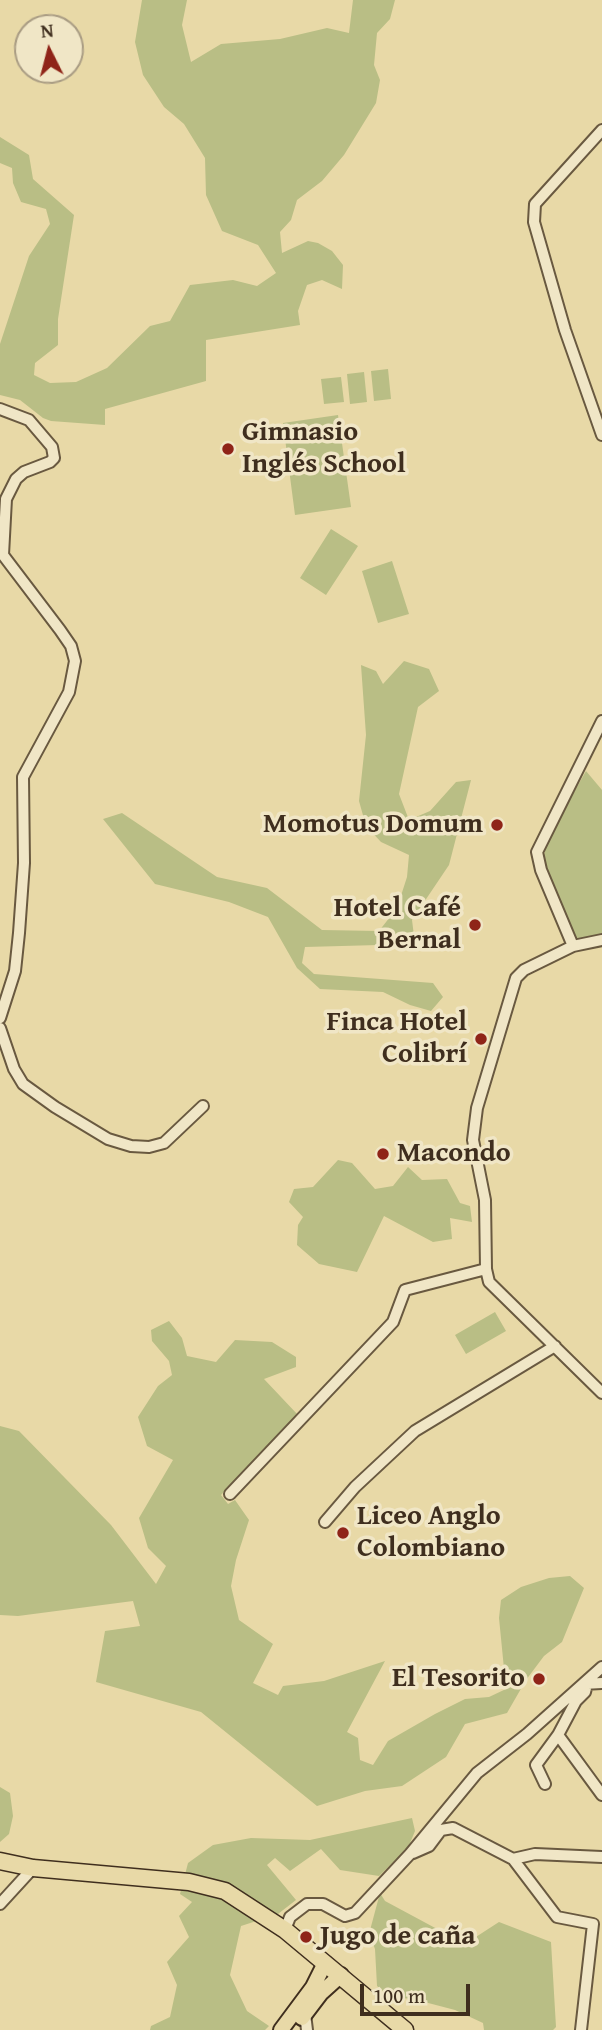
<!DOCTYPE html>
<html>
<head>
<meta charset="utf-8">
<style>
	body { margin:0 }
	#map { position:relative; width:602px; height:2030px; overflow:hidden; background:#e8d9a7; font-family:"Gentium Book Plus",serif }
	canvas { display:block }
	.north { position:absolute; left:14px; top:14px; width:70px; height:70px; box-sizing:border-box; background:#f0e6c6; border:2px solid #a99c83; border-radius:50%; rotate:354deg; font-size:19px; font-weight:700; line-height:28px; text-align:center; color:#3f2e1e }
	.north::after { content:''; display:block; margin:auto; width:24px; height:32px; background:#8f2418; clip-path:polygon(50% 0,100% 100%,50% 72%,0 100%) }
	.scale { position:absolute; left:360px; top:1984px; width:110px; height:32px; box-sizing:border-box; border:4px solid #3f2e1e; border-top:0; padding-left:9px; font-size:21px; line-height:24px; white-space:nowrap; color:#3f2e1e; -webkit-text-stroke:5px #f0e6c6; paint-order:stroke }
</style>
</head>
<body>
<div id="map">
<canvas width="602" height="2030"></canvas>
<div class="north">N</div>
<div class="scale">100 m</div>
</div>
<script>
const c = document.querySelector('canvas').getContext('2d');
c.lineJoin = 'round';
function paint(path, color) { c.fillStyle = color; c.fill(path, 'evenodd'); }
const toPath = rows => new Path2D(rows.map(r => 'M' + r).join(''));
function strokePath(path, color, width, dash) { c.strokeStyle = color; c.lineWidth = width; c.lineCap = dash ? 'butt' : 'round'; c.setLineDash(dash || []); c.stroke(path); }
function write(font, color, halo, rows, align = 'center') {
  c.font = font + ' "Gentium Book Plus",serif'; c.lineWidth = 7; c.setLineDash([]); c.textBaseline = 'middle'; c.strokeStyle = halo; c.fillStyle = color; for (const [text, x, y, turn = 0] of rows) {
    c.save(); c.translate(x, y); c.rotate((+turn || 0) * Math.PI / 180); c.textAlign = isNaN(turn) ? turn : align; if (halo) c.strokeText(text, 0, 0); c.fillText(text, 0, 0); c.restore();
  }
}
paint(toPath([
	[142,0,187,0,182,25,191,62,221,44,280,39,327,28,349,33,353,0,395,0,390,19,377,33,374,65,380,80,376,103,344,155,322,181,297,200,291,220,280,232,282,253,308,241,318,243,332,251,343,265,342,289,322,280,307,285,298,311,300,325,206,340,206,381,105,409,105,425,51,421,43,418,20,400,0,395,0,344,29,256,50,224,46,209,21,202,13,183,12,168,0,163,0,137,29,155,33,179,74,215,58,319,58,345,35,363,34,375,50,383,76,382,107,368,150,326,170,321,190,285,233,280,257,286,276,273,258,245,222,231,206,195,205,158,184,124,164,107,143,75,135,42],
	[388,369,391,399,374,401,371,371],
	[364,372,367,402,350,404,347,374],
	[341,377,344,402,324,404,321,379],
	[338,415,351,507,295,515,283,423],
	[331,529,358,546,326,595,300,578],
	[392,561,409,614,378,623,362,571],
	[404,661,429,669,439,691,418,707,399,794,409,820,430,811,456,782,471,780,449,865,412,920,415,944,305,947,302,963,314,974,433,983,443,997,431,1011,410,1005,383,992,320,989,297,968,268,917,229,902,155,884,103,819,122,813,217,877,267,888,322,930,379,931,397,908,407,877,409,855,381,842,366,826,359,801,366,735,361,665,376,671,383,684],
	[586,771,602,790,602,935,580,939,572,936,543,859,548,838],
	[338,1160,352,1163,375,1189,393,1186,408,1167,422,1180,447,1179,460,1203,470,1206,472,1222,450,1218,452,1239,433,1242,384,1216,357,1272,319,1264,297,1245,298,1225,303,1217,289,1202,294,1189,313,1187],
	[495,1312,506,1331,466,1354,455,1335],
	[169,1321,182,1338,187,1356,216,1362,235,1340,272,1342,296,1357,296,1367,264,1379,298,1415,221,1495,228,1504,235,1500,249,1520,236,1560,231,1586,239,1620,273,1644,253,1683,278,1695,283,1686,324,1681,385,1661,347,1732,358,1738,360,1760,373,1765,388,1741,435,1714,465,1699,489,1697,506,1689,499,1618,501,1600,521,1587,549,1578,570,1576,584,1588,562,1642,544,1656,526,1680,507,1713,465,1724,446,1757,402,1786,365,1791,317,1806,201,1712,96,1682,105,1631,140,1626,133,1601,18,1616,0,1615,0,1426,19,1431,111,1525,156,1584,166,1566,148,1548,139,1518,173,1460,147,1446,138,1417,158,1386,172,1375,169,1361,152,1341,151,1330],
	[0,1787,10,1793,13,1816,9,1834,0,1842],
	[412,1818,415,1831,408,1848,379,1876,340,1870,321,1849,290,1871,275,1858,267,1865,296,1900,278,1914,241,1926,230,1975,247,2011,269,2026,265,2030,150,2030,151,2026,170,2017,177,1985,167,1962,189,1937,179,1916,192,1902,180,1894,188,1863,213,1845,251,1838,310,1840],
	[380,1893,385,1901,465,1944,499,1922,551,1942,556,2027,553,2030,484,2030,483,2023,455,2010,413,1999,390,1997,377,1986,375,1949,369,1934]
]), '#b9be85');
const minor = toPath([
	[602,130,535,204,534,222,565,330,602,435],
	[0,409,29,420,52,447,54,458,50,462,24,472,16,479,6,499,3,555,60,630,71,646,75,661,69,692,23,777,24,863,19,933,15,971,0,1018],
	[602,940,573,946,524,970,516,978,477,1108,473,1140,485,1200,486,1269,489,1282,602,1393],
	[573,946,541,870,537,852,602,721],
	[0,1028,14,1069,23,1084,55,1107,108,1139,131,1146,149,1147,164,1143,203,1106],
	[230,1494,393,1322,405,1290,486,1269],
	[325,1522,355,1487,415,1431,555,1346],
	[583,1684,602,1683],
	[558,1735,602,1795],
	[545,1784,536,1765,558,1735,576,1701,585,1692,587,1684],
	[413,1853,429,1846,441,1830,453,1828,513,1859,557,1917,593,1924,581,2030],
	[513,1859,535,1854,602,1857],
	[0,1904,33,1868],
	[285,1930,290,1917,307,1904,323,1904,345,1916,355,1913,410,1854,477,1773,527,1734,602,1667],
	[305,2014,307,2030]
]);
const major = toPath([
	[302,2018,321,1993,341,1975],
	[281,2030,313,1987,325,1963]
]);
const highway = toPath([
	[0,1861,33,1868,189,1882,225,1891,285,1930,405,2030]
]);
strokePath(minor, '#695940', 14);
strokePath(major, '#3f2e1e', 18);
strokePath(highway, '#3f2e1e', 19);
strokePath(minor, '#f0e6c6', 10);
strokePath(major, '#e8d9a7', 14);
strokePath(highway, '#e8d9a7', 16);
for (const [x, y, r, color] of [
	[228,449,7,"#8f2418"],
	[497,825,7,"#8f2418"],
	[475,925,7,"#8f2418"],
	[481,1039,7,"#8f2418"],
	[383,1154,7,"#8f2418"],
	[343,1533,7,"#8f2418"],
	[539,1679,7,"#8f2418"],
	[306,1937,7,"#8f2418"]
]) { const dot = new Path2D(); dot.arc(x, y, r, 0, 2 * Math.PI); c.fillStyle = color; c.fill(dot); strokePath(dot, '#f0e6c6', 2.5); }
write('bold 28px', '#3f2e1e', '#f0e6c6', [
	["Gimnasio",242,433],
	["Inglés School",242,465],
	["Momotus Domum",483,825,"right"],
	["Hotel Café",461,909,"right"],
	["Bernal",461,941,"right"],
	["Finca Hotel",467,1023,"right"],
	["Colibrí",467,1055,"right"],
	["Macondo",397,1154],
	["Liceo Anglo",357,1517],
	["Colombiano",357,1549],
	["El Tesorito",525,1679,"right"],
	["Jugo de caña",320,1937]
], 'left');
</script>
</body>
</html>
